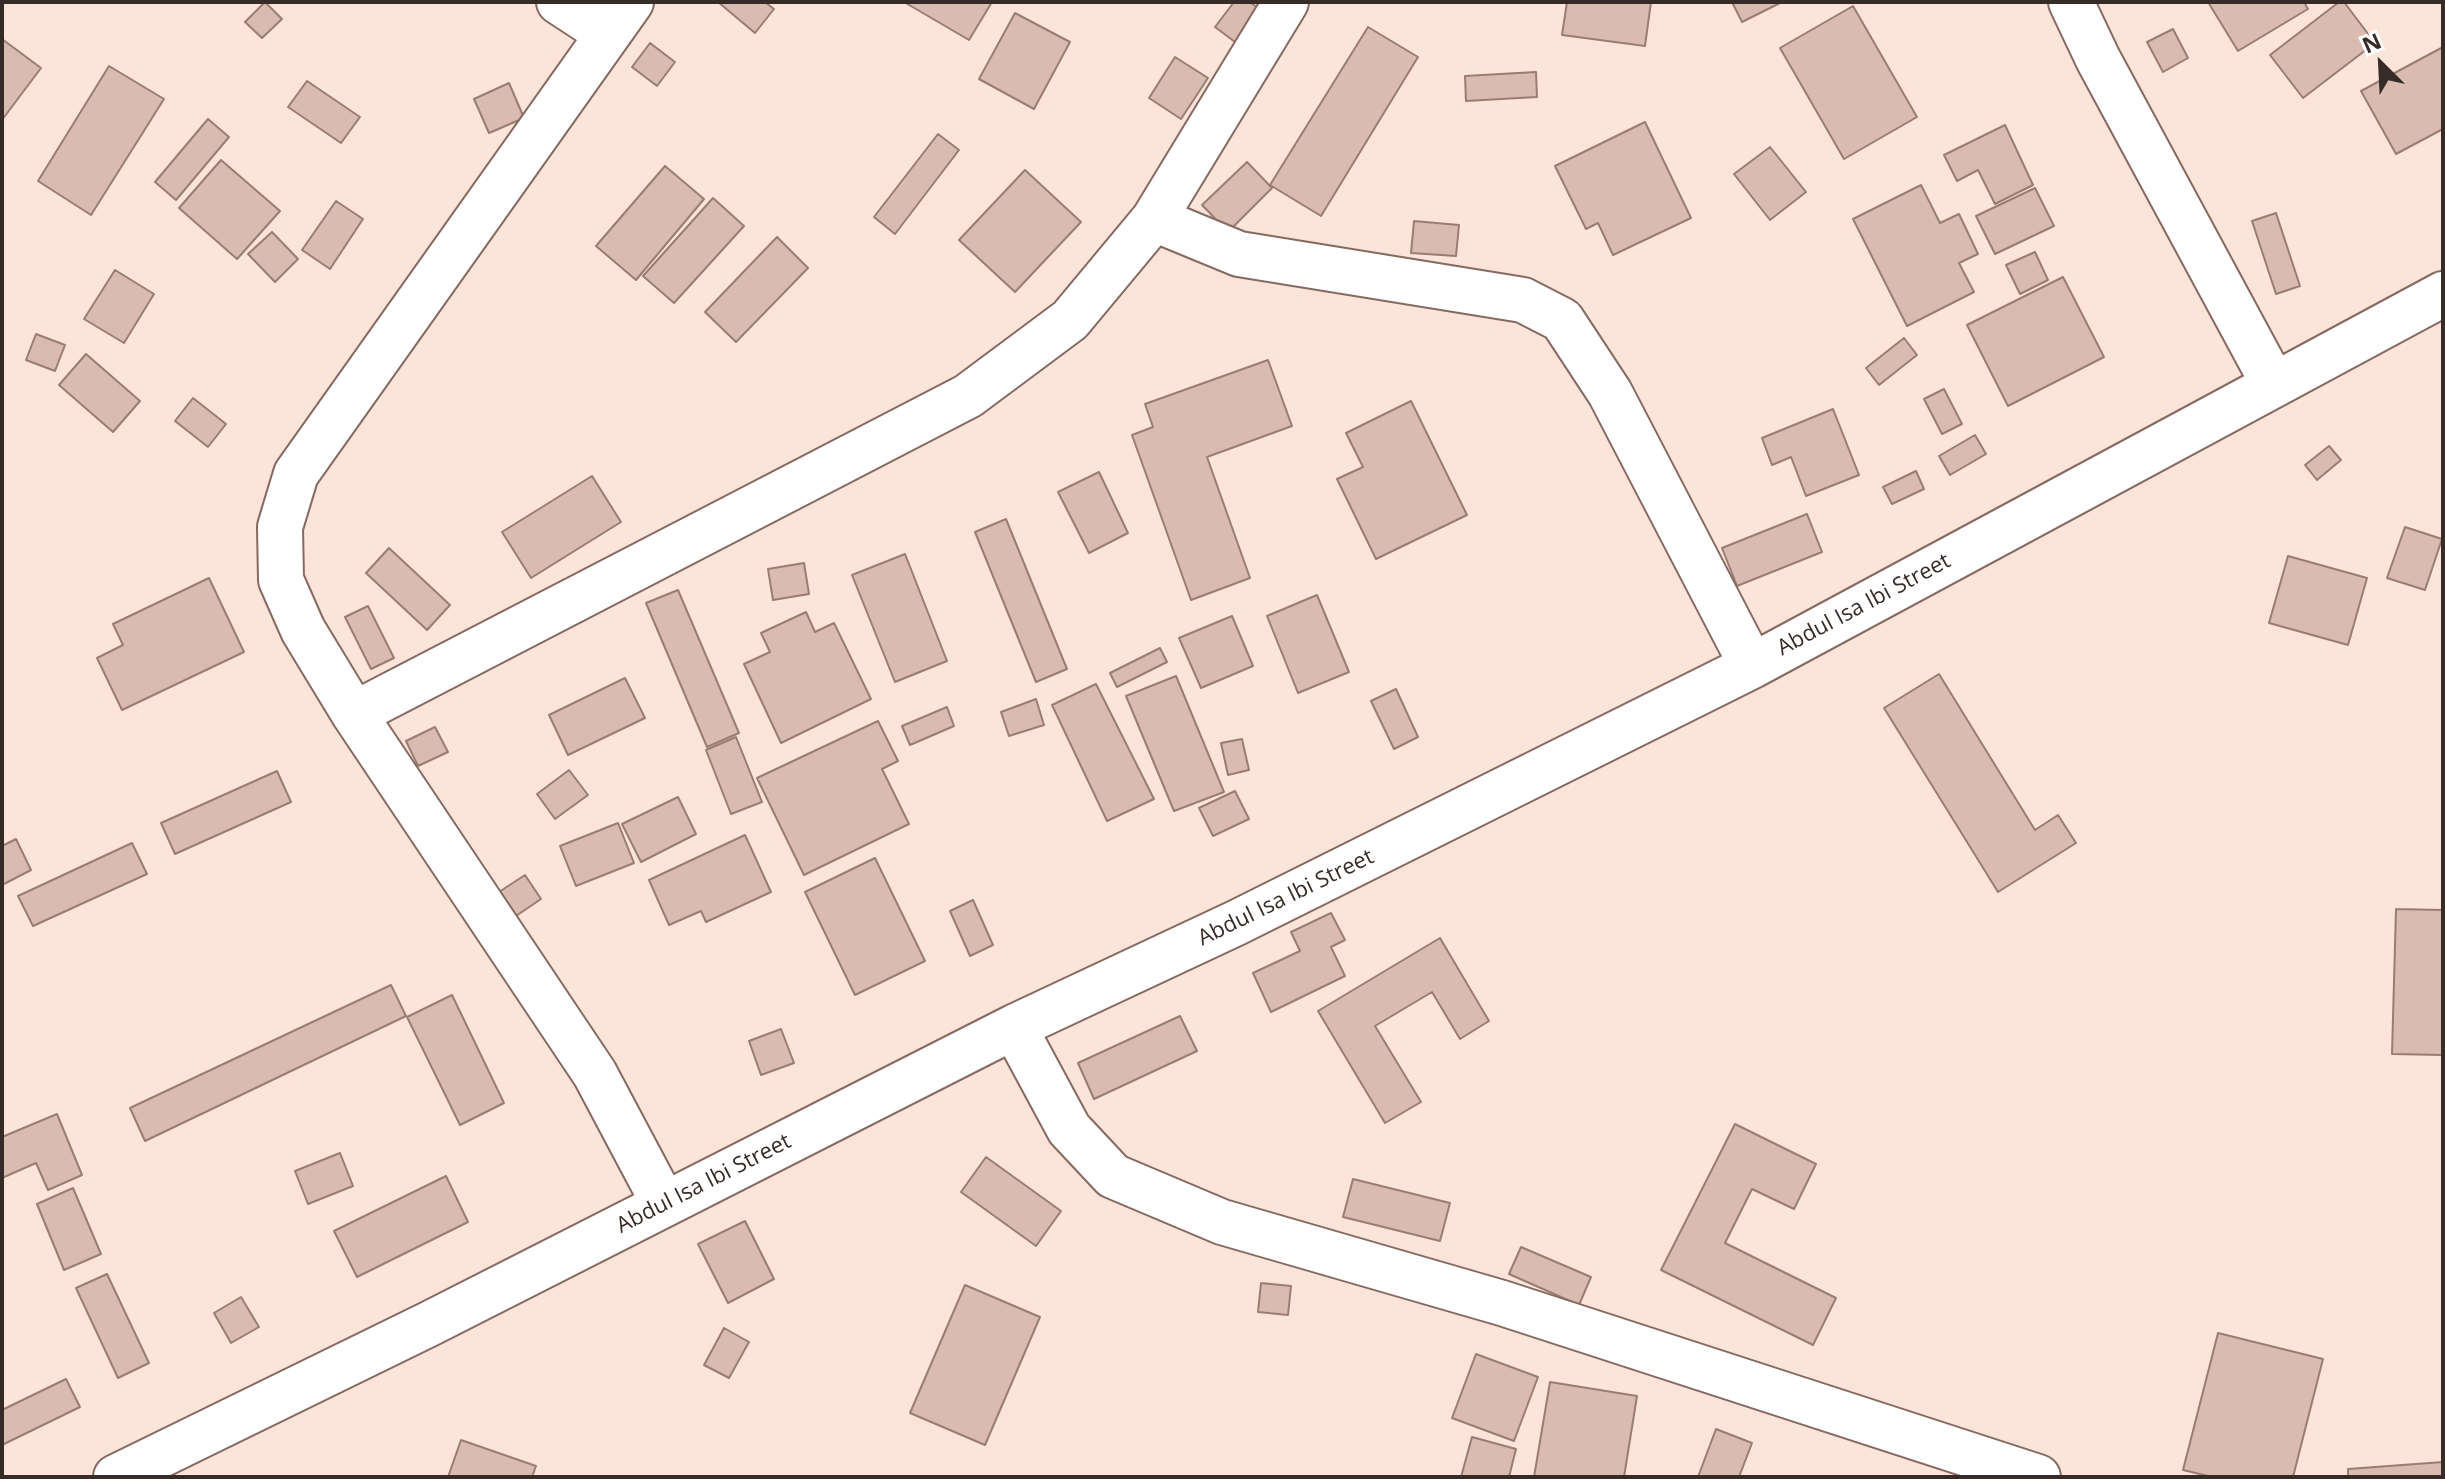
<!DOCTYPE html>
<html>
<head>
<meta charset="utf-8">
<style>
	body { margin:0 }
	#map { position:relative; width:2445px; height:1479px; overflow:hidden; background:#fde4db; font-family:"Open Sans",sans-serif }
	canvas { display:block }
	.frame { position:absolute; inset:0; border:4px solid #372b27; pointer-events:none }
	.north { position:absolute; left:2341px; top:24px; width:80px; height:80px; -webkit-text-stroke:6px #fff; paint-order:stroke; rotate:336deg; font-size:22px; font-weight:700; line-height:32px; text-align:center; color:#372b27 }
	.north::after { content:''; display:block; margin:auto; width:28px; height:36px; background:#372b27; clip-path:polygon(50% 0,100% 100%,50% 72%,0 100%) }
</style>
</head>
<body>
<div id="map">
<canvas width="2445" height="1479"></canvas>
<div class="frame"></div>
<div class="north">N</div>
</div>
<script>
const c = document.querySelector('canvas').getContext('2d');
c.lineJoin = 'round';
function paint(path, color) { c.fillStyle = color; c.fill(path, 'evenodd'); }
const toPath = rows => new Path2D(rows.map(r => 'M' + r).join(''));
function strokePath(path, color, width, dash) { c.strokeStyle = color; c.lineWidth = width; c.lineCap = dash ? 'butt' : 'round'; c.setLineDash(dash || []); c.stroke(path); }
function write(font, color, halo, rows, align = 'center') {
  c.font = font + ' "Open Sans",sans-serif'; c.lineWidth = 7; c.setLineDash([]); c.textBaseline = 'middle'; c.strokeStyle = halo; c.fillStyle = color; for (const [text, x, y, turn = 0] of rows) {
    c.save(); c.translate(x, y); c.rotate((+turn || 0) * Math.PI / 180); c.textAlign = isNaN(turn) ? turn : align; if (halo) c.strokeText(text, 0, 0); c.fillText(text, 0, 0); c.restore();
  }
}
const building = toPath([
	[265,2,282,19,262,38,245,22,265,2],
	[718,2,765,2,774,9,755,33,718,2],
	[904,2,992,2,969,40,904,2],
	[1234,2,1250,2,1259,9,1235,42,1215,27,1234,2],
	[1567,2,1651,2,1645,46,1562,35,1567,2],
	[1732,2,1782,2,1742,22,1732,2],
	[2208,2,2304,2,2308,9,2238,51,2208,2],
	[2339,2,2344,2,2375,43,2303,98,2270,55,2339,2],
	[1853,6,1917,117,1844,159,1780,48,1853,6],
	[1015,13,1070,42,1034,109,979,79,1015,13],
	[1368,27,1418,57,1321,216,1270,185,1368,27],
	[2173,29,2188,58,2163,72,2147,42,2173,29],
	[2,39,41,68,2,120,2,39],
	[650,43,675,62,657,86,632,67,650,43],
	[2443,47,2443,129,2396,154,2361,91,2443,47],
	[1175,57,1208,78,1181,119,1149,98,1175,57],
	[109,66,164,99,91,215,38,181,109,66],
	[1536,72,1537,97,1466,101,1465,76,1536,72],
	[307,81,360,117,341,143,288,107,307,81],
	[509,83,524,118,489,133,474,99,509,83],
	[208,119,229,137,176,200,155,182,208,119],
	[1645,122,1691,218,1613,255,1598,223,1586,229,1555,166,1645,122],
	[2005,125,2033,185,1995,204,1978,170,1957,181,1944,155,2005,125],
	[938,134,959,150,895,234,874,217,938,134],
	[1770,147,1806,192,1770,220,1734,174,1770,147],
	[221,160,280,211,237,259,179,208,221,160],
	[1247,162,1272,188,1228,232,1202,205,1247,162],
	[665,166,704,199,636,280,596,246,665,166],
	[1025,170,1081,222,1015,292,959,240,1025,170],
	[1921,185,1940,223,1959,214,1978,254,1959,263,1974,292,1907,326,1853,219,1921,185],
	[2035,188,2054,226,1995,254,1976,216,2035,188],
	[713,198,744,226,674,303,643,276,713,198],
	[336,201,363,219,330,269,302,250,336,201],
	[2276,213,2300,286,2276,294,2252,221,2276,213],
	[1414,221,1459,225,1456,256,1411,253,1414,221],
	[272,232,298,259,275,282,248,254,272,232],
	[777,237,808,268,736,342,705,312,777,237],
	[2035,252,2048,280,2020,294,2006,265,2035,252],
	[115,270,154,294,124,343,84,319,115,270],
	[2063,277,2104,357,2008,406,1967,325,2063,277],
	[36,334,65,345,55,371,26,360,36,334],
	[1904,338,1917,355,1879,385,1866,368,1904,338],
	[86,354,140,401,113,432,59,385,86,354],
	[1268,360,1292,426,1207,457,1250,578,1191,600,1132,435,1153,427,1145,404,1268,360],
	[1944,389,1962,424,1942,434,1924,399,1944,389],
	[193,398,226,424,208,447,175,421,193,398],
	[1411,401,1467,515,1376,559,1337,479,1363,467,1346,433,1411,401],
	[1833,409,1859,475,1806,496,1791,457,1772,465,1762,438,1833,409],
	[1975,435,1986,454,1950,475,1939,456,1975,435],
	[2329,446,2341,460,2317,480,2305,465,2329,446],
	[1916,471,1924,489,1892,504,1883,487,1916,471],
	[1099,472,1128,533,1089,553,1058,492,1099,472],
	[592,476,621,522,531,578,502,532,592,476],
	[1807,514,1822,552,1737,586,1722,548,1807,514],
	[1006,519,1067,669,1036,682,975,532,1006,519],
	[2405,527,2442,539,2425,590,2387,578,2405,527],
	[389,548,450,605,427,630,366,573,389,548],
	[905,554,947,661,895,682,852,575,905,554],
	[2288,556,2367,578,2348,645,2269,623,2288,556],
	[804,563,809,594,773,600,768,569,804,563],
	[209,578,244,652,122,710,97,658,123,645,113,624,209,578],
	[678,590,739,733,707,747,646,603,678,590],
	[1317,595,1349,672,1298,693,1267,616,1317,595],
	[368,606,394,658,371,669,345,617,368,606],
	[806,612,815,632,834,623,871,699,781,743,744,664,770,652,761,633,806,612],
	[1232,616,1253,666,1201,688,1179,638,1232,616],
	[1160,648,1167,662,1117,687,1110,673,1160,648],
	[1939,674,2035,830,2058,815,2076,843,1998,892,1884,708,1939,674],
	[1176,676,1224,792,1174,811,1126,696,1176,676],
	[625,678,645,718,568,755,549,715,625,678],
	[1096,684,1154,799,1107,821,1052,705,1096,684],
	[1396,689,1418,737,1394,749,1371,701,1396,689],
	[1036,699,1044,725,1009,736,1001,712,1036,699],
	[947,707,954,726,910,745,902,726,947,707],
	[878,721,898,761,882,769,909,824,804,875,757,778,878,721],
	[435,727,448,752,418,766,406,741,435,727],
	[736,737,762,802,731,814,706,750,736,737],
	[1242,739,1249,770,1228,775,1221,743,1242,739],
	[569,770,588,795,555,819,537,794,569,770],
	[277,771,291,802,175,854,161,823,277,771],
	[1235,791,1249,819,1213,836,1199,808,1235,791],
	[678,797,696,834,641,862,622,824,678,797],
	[618,823,634,863,576,886,560,846,618,823],
	[745,835,771,892,706,922,701,911,669,925,649,880,745,835],
	[16,839,31,870,2,885,2,846,16,839],
	[132,843,147,874,33,926,18,896,132,843],
	[875,858,925,961,855,995,805,892,875,858],
	[525,875,541,899,516,916,499,892,525,875],
	[973,900,993,945,970,956,950,911,973,900],
	[2396,909,2443,910,2443,1055,2392,1054,2396,909],
	[1331,913,1345,940,1331,947,1345,976,1271,1012,1253,973,1300,951,1291,932,1331,913],
	[1440,938,1489,1021,1460,1039,1432,992,1375,1026,1421,1102,1385,1123,1318,1011,1440,938],
	[391,985,406,1016,145,1141,130,1108,391,985],
	[452,995,504,1103,460,1125,407,1017,452,995],
	[1180,1016,1197,1051,1094,1099,1078,1063,1180,1016],
	[781,1029,794,1063,761,1075,749,1041,781,1029],
	[57,1114,82,1175,48,1190,36,1163,2,1178,2,1137,57,1114],
	[1735,1124,1816,1164,1794,1209,1752,1189,1725,1243,1836,1298,1813,1345,1661,1270,1735,1124],
	[340,1153,353,1186,308,1204,295,1171,340,1153],
	[986,1157,1061,1211,1036,1246,961,1192,986,1157],
	[446,1176,468,1222,357,1277,334,1231,446,1176],
	[1353,1179,1450,1203,1440,1241,1343,1217,1353,1179],
	[73,1188,101,1254,64,1270,37,1204,73,1188],
	[745,1221,774,1279,728,1303,698,1244,745,1221],
	[1521,1247,1591,1277,1579,1305,1509,1274,1521,1247],
	[107,1274,149,1363,118,1378,76,1288,107,1274],
	[1261,1283,1291,1286,1288,1315,1258,1312,1261,1283],
	[965,1285,1040,1317,985,1445,910,1413,965,1285],
	[241,1297,259,1327,231,1343,214,1313,241,1297],
	[724,1328,749,1342,729,1378,704,1365,724,1328],
	[2218,1333,2323,1359,2293,1477,2212,1477,2183,1470,2218,1333],
	[1476,1354,1538,1377,1514,1441,1452,1418,1476,1354],
	[66,1379,80,1407,2,1445,2,1410,66,1379],
	[1550,1382,1637,1396,1624,1477,1534,1477,1550,1382],
	[1716,1429,1752,1443,1739,1477,1698,1477,1716,1429],
	[1472,1437,1516,1449,1509,1477,1461,1477,1472,1437],
	[461,1440,536,1466,532,1477,448,1477,461,1440],
	[2443,1462,2443,1477,2348,1477,2348,1469,2443,1462]
]);
paint(building, '#d9bbb0');
strokePath(building, '#997d73', 2);
const minor = toPath([
	[559,2,608,34],
	[631,2,296,474,280,527,281,580,303,630,354,714,595,1074,664,1204],
	[2071,2,2098,59,2274,385],
	[1154,219,1239,254,1523,300,1562,320,1610,393,1752,666],
	[354,714,968,396,1070,320,1154,219,1286,2],
	[1014,1027,1069,1129,1113,1176,1222,1222,1502,1303,2038,1477],
	[116,1477,429,1324,1014,1027,1236,923,1752,666,2443,294]
]);
strokePath(minor, '#856a61', 48);
strokePath(minor, '#fff', 44);
write('22px', '#372b27', '#fff', [
	["Abdul Isa Ibi Street",1864,605,-28],
	["Abdul Isa Ibi Street",1286,898,-26],
	["Abdul Isa Ibi Street",704,1184,-27]
]);
</script>
</body>
</html>
